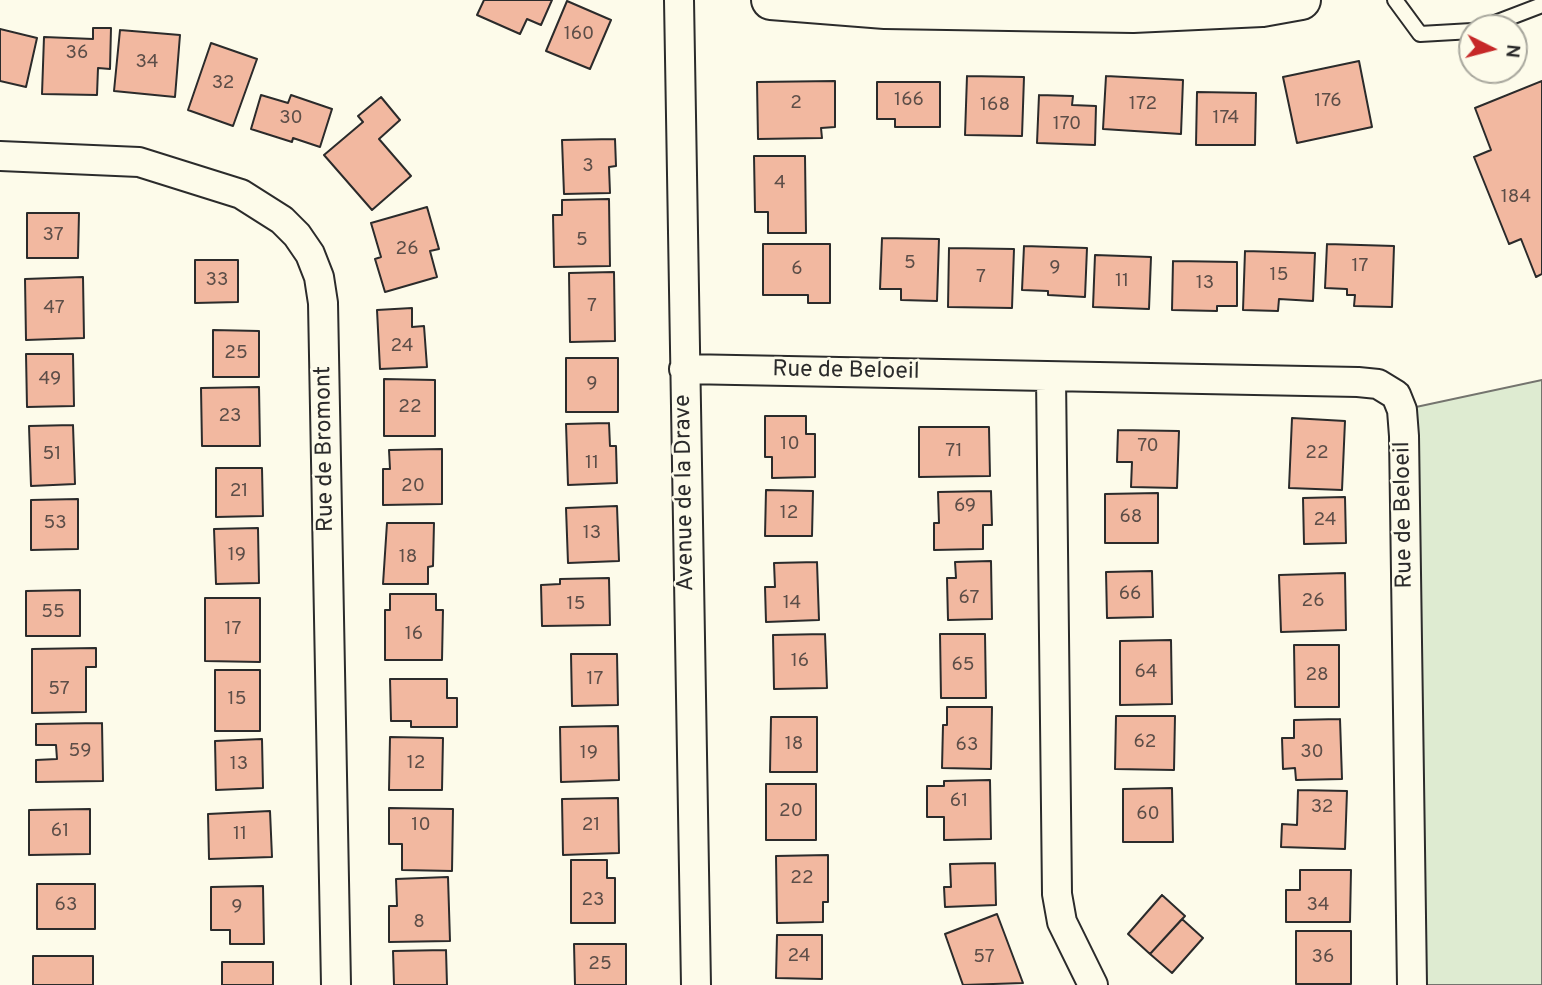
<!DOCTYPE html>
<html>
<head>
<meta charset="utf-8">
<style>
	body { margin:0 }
	#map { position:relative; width:1542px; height:985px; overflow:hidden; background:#fdfbea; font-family:Overpass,sans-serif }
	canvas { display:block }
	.north { position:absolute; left:1458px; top:14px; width:70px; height:70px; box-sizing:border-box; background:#fdfbea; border:2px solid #a9a89e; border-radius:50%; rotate:96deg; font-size:19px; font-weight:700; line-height:28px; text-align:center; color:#2b2b2b }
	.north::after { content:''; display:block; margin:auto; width:24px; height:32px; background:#c62828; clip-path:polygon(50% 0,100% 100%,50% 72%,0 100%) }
</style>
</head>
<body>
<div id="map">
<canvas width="1542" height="985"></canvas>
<div class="north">N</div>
</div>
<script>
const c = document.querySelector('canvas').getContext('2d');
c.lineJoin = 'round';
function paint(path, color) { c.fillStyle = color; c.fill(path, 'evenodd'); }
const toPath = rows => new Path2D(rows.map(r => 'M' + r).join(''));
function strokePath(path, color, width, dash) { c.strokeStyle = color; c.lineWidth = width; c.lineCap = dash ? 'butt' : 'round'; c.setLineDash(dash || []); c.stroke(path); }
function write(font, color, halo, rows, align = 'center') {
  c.font = font + ' Overpass,sans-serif'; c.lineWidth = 5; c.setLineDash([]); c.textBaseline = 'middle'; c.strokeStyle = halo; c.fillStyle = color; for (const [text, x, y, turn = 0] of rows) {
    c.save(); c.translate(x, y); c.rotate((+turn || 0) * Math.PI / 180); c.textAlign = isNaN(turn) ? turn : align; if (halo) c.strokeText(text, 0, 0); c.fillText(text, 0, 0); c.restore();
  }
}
const green = toPath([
	[1542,380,1542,985,1412,985,1402,410,1542,380]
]);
paint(green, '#deebd1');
strokePath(green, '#74746e', 2);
const building = toPath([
	[484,0,552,0,541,25,527,19,520,34,477,15,484,0],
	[567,1,611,20,590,69,546,51,567,1],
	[93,28,111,28,110,69,98,68,97,95,42,94,44,37,93,39,93,28],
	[0,29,37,38,26,87,0,81,0,29],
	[120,30,180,35,175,97,114,91,120,30],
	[211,43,257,59,233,126,188,110,211,43],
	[1359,61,1372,127,1297,143,1283,77,1359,61],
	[967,76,1024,77,1022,136,965,135,967,76],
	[1106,76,1183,80,1181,134,1103,129,1106,76],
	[835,81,835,127,821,128,822,138,758,139,757,82,835,81],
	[1542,81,1542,274,1536,277,1521,239,1509,244,1474,157,1491,150,1475,108,1542,81],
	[877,82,940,82,940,127,895,127,895,119,877,119,877,82],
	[1197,92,1256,93,1255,145,1196,145,1197,92],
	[261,95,288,103,291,95,332,109,320,147,293,138,292,142,251,129,261,95],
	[1039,95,1073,96,1072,105,1096,106,1095,145,1037,143,1039,95],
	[381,97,400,120,379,139,411,176,372,210,324,155,363,122,358,116,381,97],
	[615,139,616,166,609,167,610,193,564,194,562,140,615,139],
	[754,156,805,156,806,233,768,233,768,212,755,212,754,156],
	[609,199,610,266,554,267,553,215,562,215,562,200,609,199],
	[427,207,439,249,430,251,437,277,385,292,375,259,381,257,371,223,427,207],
	[27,213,79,213,78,258,27,258,27,213],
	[882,238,939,239,937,301,901,300,901,289,880,289,882,238],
	[763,244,830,244,830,303,808,303,808,295,763,295,763,244],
	[1327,244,1394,246,1392,307,1354,306,1355,295,1347,295,1347,289,1325,288,1327,244],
	[1024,246,1087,248,1085,297,1048,295,1048,291,1022,290,1024,246],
	[949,248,1014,249,1012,308,948,307,949,248],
	[1245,251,1315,253,1313,301,1279,299,1278,311,1243,310,1245,251],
	[1095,255,1151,257,1149,309,1093,307,1095,255],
	[195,260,238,260,238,302,195,303,195,260],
	[1173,261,1237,262,1237,306,1217,306,1217,311,1172,310,1173,261],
	[614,272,615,341,570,342,569,273,614,272],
	[83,277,84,338,26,340,25,279,83,277],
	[412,308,412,327,424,326,427,367,380,369,377,310,412,308],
	[213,330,259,331,259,377,213,377,213,330],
	[26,354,73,354,74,406,27,407,26,354],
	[566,358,618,358,618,412,566,412,566,358],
	[384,379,435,380,435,436,384,436,384,379],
	[259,387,260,446,202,446,201,388,259,387],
	[765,416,806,416,806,434,815,434,815,477,772,478,772,457,765,457,765,416],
	[1292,418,1345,421,1342,490,1289,488,1292,418],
	[609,423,610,446,616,446,617,483,568,485,566,424,609,423],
	[73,425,75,484,31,486,29,426,73,425],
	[919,427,989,427,990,476,919,477,919,427],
	[1118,430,1179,431,1177,488,1131,487,1132,462,1117,462,1118,430],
	[442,449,442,504,383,505,383,469,390,469,389,450,442,449],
	[216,468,262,468,263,516,216,517,216,468],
	[766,490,813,491,812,536,765,536,766,490],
	[991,491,992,525,983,525,983,549,934,550,934,523,939,523,938,492,991,491],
	[1158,493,1158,543,1105,543,1105,494,1158,493],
	[1345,497,1346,543,1304,544,1303,498,1345,497],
	[78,499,78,549,31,550,31,500,78,499],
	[617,506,619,561,568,563,566,508,617,506],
	[387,523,434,523,433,566,428,567,428,584,383,584,387,523],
	[258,528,259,583,216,584,214,529,258,528],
	[991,561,992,619,948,620,947,578,956,578,955,562,991,561],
	[817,562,819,620,766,622,765,587,775,587,774,563,817,562],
	[1152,571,1153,617,1107,618,1106,572,1152,571],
	[1345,573,1346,630,1281,632,1279,575,1345,573],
	[609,578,610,625,542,626,541,585,560,584,560,579,609,578],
	[80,590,80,636,26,636,26,591,80,590],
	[390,594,436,594,436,610,443,610,442,660,385,660,385,610,390,610,390,594],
	[205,598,260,598,260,662,205,661,205,598],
	[825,634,827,688,774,689,773,635,825,634],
	[940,634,985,634,986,698,941,698,940,634],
	[1171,640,1172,704,1120,705,1120,641,1171,640],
	[1294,645,1339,645,1339,707,1295,707,1294,645],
	[96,648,96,667,86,667,86,712,32,713,32,649,96,648],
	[571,654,617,654,618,705,572,706,571,654],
	[215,670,260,670,260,731,215,731,215,670],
	[390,679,447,679,447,698,457,698,457,727,411,727,411,721,391,721,390,679],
	[947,707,992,707,991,769,942,768,943,725,947,725,947,707],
	[1116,716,1175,716,1174,770,1115,769,1116,716],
	[771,717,817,717,817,772,770,772,771,717],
	[1340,719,1342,779,1296,780,1295,768,1283,769,1282,738,1294,738,1294,720,1340,719],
	[102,723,103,781,36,782,36,760,57,759,56,745,36,745,36,724,102,723],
	[618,726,619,780,561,782,560,727,618,726],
	[390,737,443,738,442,790,389,790,390,737],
	[262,739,263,788,216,790,215,741,262,739],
	[990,780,991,839,944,840,944,817,927,817,927,786,944,786,944,781,990,780],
	[766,784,816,784,816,840,766,840,766,784],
	[1172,788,1173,842,1123,842,1123,789,1172,788],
	[1298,790,1347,791,1345,849,1281,847,1282,824,1297,825,1298,790],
	[618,798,619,853,563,855,562,799,618,798],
	[389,808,453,809,452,871,402,870,402,844,389,844,389,808],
	[90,809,90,854,29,855,29,810,90,809],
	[270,811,272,857,209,859,208,814,270,811],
	[828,855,828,902,823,902,823,922,777,923,776,856,828,855],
	[571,860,607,860,607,878,615,878,615,923,571,923,571,860],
	[995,863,996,905,945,907,944,887,951,887,950,864,995,863],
	[1300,870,1351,870,1350,922,1286,922,1286,890,1300,890,1300,870],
	[448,877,450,941,389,942,389,906,397,906,396,879,448,877],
	[37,884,95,884,95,929,37,929,37,884],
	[263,886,264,944,230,944,230,930,211,930,211,887,263,886],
	[1162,895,1185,916,1150,954,1128,934,1162,895],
	[997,914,1023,983,963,985,945,934,997,914],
	[1182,919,1203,938,1172,973,1150,954,1182,919],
	[1296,931,1351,931,1351,984,1296,984,1296,931],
	[777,935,822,935,822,979,776,978,777,935],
	[574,944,626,944,626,985,575,985,574,944],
	[446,950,447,985,394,985,393,951,446,950],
	[33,956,93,956,93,985,33,985,33,956],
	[222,962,273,962,273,985,222,985,222,962]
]);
paint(building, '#f2b8a0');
strokePath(building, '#2b2b2b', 2);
const lane = toPath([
	[1395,0,1420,34,1472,31],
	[1482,28,1542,5]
]);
const street = toPath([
	[679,0,696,985],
	[0,156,139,162,241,194,282,220,297,235,310,254,319,277,323,303,336,985],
	[684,369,1358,382,1378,384,1396,395,1402,410,1404,436,1412,985],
	[1051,377,1057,894,1062,922,1093,985]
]);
const secondary = toPath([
	[771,0,885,9,1133,13,1262,7,1301,0]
]);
strokePath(lane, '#2b2b2b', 18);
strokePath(street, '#2b2b2b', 32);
strokePath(secondary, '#2b2b2b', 42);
strokePath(lane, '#fdfbea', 14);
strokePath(street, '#fdfbea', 28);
strokePath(secondary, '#fdfbea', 38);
write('19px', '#5d4e48', null, [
	["160",579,35],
	["36",77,54],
	["34",147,63],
	["32",223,84],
	["166",909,101],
	["176",1328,102],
	["2",796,104],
	["172",1143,105],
	["168",995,106],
	["30",291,119],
	["174",1226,119],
	["170",1067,125],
	["3",588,167],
	["4",780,184],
	["184",1516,198],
	["37",53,236],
	["5",582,241],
	["26",407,250],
	["5",910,264],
	["17",1360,267],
	["9",1055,269],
	["6",797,270],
	["15",1279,276],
	["7",981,278],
	["33",217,281],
	["11",1122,282],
	["13",1205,284],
	["7",592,307],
	["47",54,309],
	["24",402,347],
	["25",236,354],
	["49",50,380],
	["9",592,385],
	["22",410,408],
	["23",230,417],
	["10",790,445],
	["70",1148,447],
	["71",954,452],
	["22",1317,454],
	["51",52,455],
	["11",592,464],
	["20",413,487],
	["21",239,492],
	["69",965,507],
	["12",789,514],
	["68",1131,518],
	["24",1325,521],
	["53",55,524],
	["13",592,534],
	["19",237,556],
	["18",408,558],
	["66",1130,595],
	["67",969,599],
	["26",1313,602],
	["14",792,604],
	["15",576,605],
	["55",53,613],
	["17",233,630],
	["16",414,635],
	["16",800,662],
	["65",963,666],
	["64",1146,673],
	["28",1317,676],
	["17",595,680],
	["57",59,690],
	["15",237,700],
	["62",1145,743],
	["18",794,745],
	["63",967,746],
	["59",80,752],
	["30",1312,753],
	["19",589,754],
	["12",416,764],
	["13",239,765],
	["61",959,802],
	["32",1322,808],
	["20",791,812],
	["60",1148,815],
	["10",421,826],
	["21",591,826],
	["61",60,832],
	["11",240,835],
	["22",802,879],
	["23",593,901],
	["63",66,906],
	["34",1318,906],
	["9",237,908],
	["8",419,923],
	["24",799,957],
	["57",984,958],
	["36",1323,958],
	["25",600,965]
]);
write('23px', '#2b2b2b', '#fdfbea', [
	["Rue de Beloeil",846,372,1],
	["Rue de Bromont",326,449,-91],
	["Avenue de la Drave",686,493,-91],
	["Rue de Beloeil",1405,515,-91]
]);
</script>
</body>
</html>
